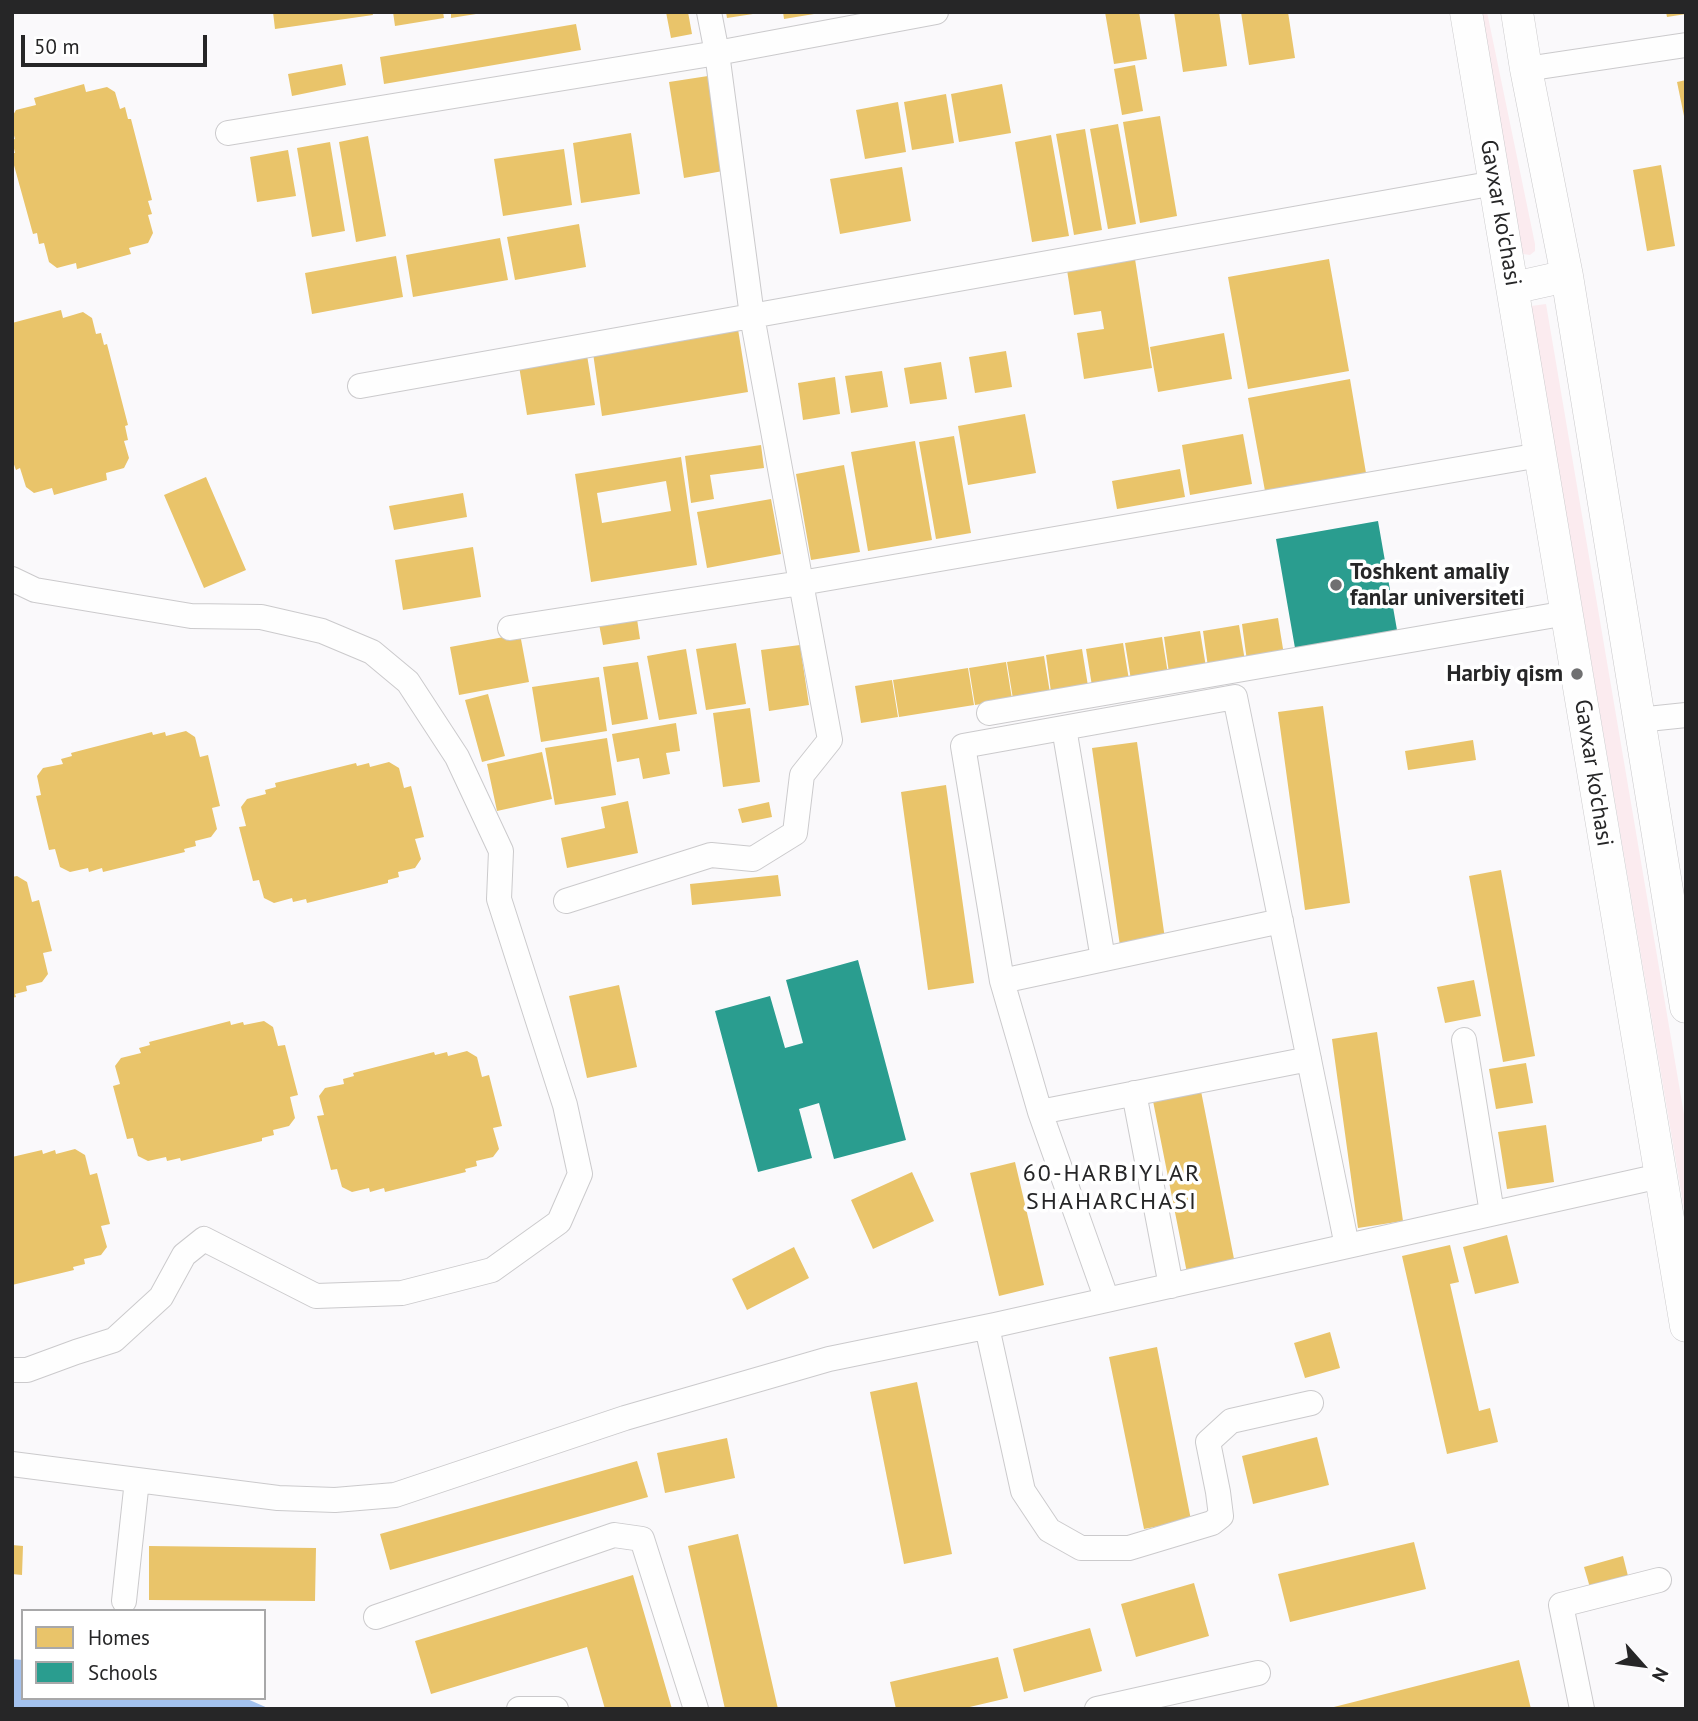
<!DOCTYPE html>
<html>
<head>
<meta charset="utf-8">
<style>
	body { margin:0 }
	#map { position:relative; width:1698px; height:1721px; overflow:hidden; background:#faf9fb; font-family:"PT Sans",sans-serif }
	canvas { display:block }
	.frame { position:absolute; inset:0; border:14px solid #262627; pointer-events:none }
	.legend { position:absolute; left:21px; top:1609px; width:245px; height:91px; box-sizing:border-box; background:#fff; border:2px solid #a8a8a9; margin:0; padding:9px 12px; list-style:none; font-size:21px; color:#262627 }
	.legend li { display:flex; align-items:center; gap:14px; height:35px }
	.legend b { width:35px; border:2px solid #a8a8a9 }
	.north { position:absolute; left:1607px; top:1630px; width:70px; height:70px; -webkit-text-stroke:5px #fff; paint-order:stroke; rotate:118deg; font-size:19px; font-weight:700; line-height:28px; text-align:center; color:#262627 }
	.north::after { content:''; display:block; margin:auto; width:24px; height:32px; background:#262627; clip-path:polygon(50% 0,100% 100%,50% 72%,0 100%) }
	.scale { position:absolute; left:21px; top:35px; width:186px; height:32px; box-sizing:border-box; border:4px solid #262627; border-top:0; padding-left:9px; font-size:21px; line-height:24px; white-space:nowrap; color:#262627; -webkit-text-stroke:5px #fff; paint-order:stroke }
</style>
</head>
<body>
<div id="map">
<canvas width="1698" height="1721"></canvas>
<div class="frame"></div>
<ul class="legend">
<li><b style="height:19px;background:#e9c46a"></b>Homes</li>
<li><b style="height:19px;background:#2a9d8f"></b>Schools</li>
</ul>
<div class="north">N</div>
<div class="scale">50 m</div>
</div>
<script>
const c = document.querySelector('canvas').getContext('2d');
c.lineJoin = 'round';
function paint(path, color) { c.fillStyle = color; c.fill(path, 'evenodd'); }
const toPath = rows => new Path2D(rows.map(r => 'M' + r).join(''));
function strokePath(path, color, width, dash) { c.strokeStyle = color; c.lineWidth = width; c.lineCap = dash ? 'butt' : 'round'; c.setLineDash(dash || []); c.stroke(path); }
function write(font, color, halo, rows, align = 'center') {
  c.font = font + ' "PT Sans",sans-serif'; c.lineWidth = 7; c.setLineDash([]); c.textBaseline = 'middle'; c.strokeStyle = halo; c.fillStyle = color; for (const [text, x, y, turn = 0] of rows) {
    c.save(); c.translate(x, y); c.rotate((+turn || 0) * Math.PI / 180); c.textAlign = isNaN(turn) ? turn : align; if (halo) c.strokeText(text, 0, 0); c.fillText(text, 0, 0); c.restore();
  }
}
paint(toPath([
	[1477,12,1487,12,1535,244,1535,251,1530,255,1523,254,1521,251],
	[1546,304,1686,1126,1686,1221,1531,306]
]), '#fbebef');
paint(toPath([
	[12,1659,23,1660,23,1698,245,1698,270,1709,12,1709]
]), '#a4c2ee');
paint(toPath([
	[273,12,372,12,373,15,275,29],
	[393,12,443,12,444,18,395,26],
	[451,12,476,12,476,14,451,18],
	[666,12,688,12,692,34,671,38],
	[726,12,753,12,753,14,727,18],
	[783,12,814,12,814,14,784,19],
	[1105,12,1139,12,1147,59,1114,64],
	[1174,12,1219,12,1227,66,1183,72],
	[1241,12,1288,12,1295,58,1249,65],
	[1666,12,1686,12,1686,14,1667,17],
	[576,24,581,50,384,84,380,57],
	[342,64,346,85,292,96,288,74],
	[1135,65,1143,111,1122,115,1114,69],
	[708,76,723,171,684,178,669,82],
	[1686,80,1686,116,1684,116,1677,82],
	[84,84,86,92,107,87,115,92,120,109,125,107,128,119,131,119,152,200,148,201,152,214,148,215,153,233,148,243,129,248,131,254,77,269,76,263,57,268,49,262,44,243,39,244,37,233,33,234,12,158,12,153,15,153,12,140,15,139,12,128,12,117,16,110,36,105,34,98],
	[1002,84,1011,133,959,142,951,94],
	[946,94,954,143,912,150,904,102],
	[898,102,906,152,865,159,856,110],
	[1160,116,1177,216,1140,223,1123,122],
	[1118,124,1136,224,1108,229,1090,129],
	[1085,129,1102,230,1074,235,1056,134],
	[631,133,640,194,581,203,573,143],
	[1051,135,1069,236,1032,242,1015,142],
	[368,136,386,236,356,242,339,142],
	[330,142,345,231,312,237,297,148],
	[564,149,572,205,503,216,494,159],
	[288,150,296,196,257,202,250,157],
	[1661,165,1675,246,1647,251,1633,170],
	[902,167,911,221,840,234,830,179],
	[579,224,586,267,515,280,507,237],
	[500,238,508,280,413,297,406,255],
	[396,256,403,297,312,314,305,273],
	[1135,259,1152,368,1084,379,1077,333,1104,329,1101,311,1074,315,1067,270],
	[1329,259,1349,371,1248,389,1228,277],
	[61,310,63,318,83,312,92,318,96,334,101,333,104,345,107,344,128,425,125,426,128,440,124,441,129,458,124,468,106,473,107,480,54,495,52,488,34,493,26,487,20,468,16,470,12,459,12,323],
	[738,329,748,392,602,416,593,353],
	[1224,333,1232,379,1158,392,1150,347],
	[1006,351,1012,387,975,393,969,357],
	[587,355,595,405,527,415,519,366],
	[941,362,947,399,910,404,904,368],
	[882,371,888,407,851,413,845,376],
	[835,377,840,414,803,420,798,383],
	[1350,379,1366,473,1265,491,1248,398],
	[1025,414,1036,473,968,485,958,426],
	[1243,434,1252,484,1190,495,1182,445],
	[954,436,971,533,936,539,919,442],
	[915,441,932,540,868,551,851,452],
	[761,445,764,468,710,475,714,499,691,503,685,456],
	[681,457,697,565,591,582,575,474],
	[666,481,671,511,602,523,597,493],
	[844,465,860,552,811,560,796,474],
	[1180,469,1185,497,1117,509,1112,481],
	[206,477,246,570,204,588,164,495],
	[463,493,467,517,394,530,389,506],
	[771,499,781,554,707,568,697,512],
	[473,547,481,597,403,610,395,560],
	[1278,618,1284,655,1247,661,1242,624],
	[637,619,640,639,603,645,599,624],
	[1239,625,1245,661,1208,667,1203,631],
	[1200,631,1206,667,1169,673,1164,637],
	[520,634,529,682,459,695,450,647],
	[1162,637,1168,674,1131,680,1125,643],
	[736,643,746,704,706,710,696,649],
	[1123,643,1129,680,1092,686,1086,649],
	[800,645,809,705,769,711,761,650],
	[686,649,697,714,659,720,647,656],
	[1082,649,1088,686,1051,692,1046,655],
	[1044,656,1050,693,1013,699,1007,662],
	[638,662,648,719,612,725,603,667],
	[1006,662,1012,699,975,705,969,668],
	[968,668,974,705,899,717,893,680],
	[599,677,607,731,541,742,532,687],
	[892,680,898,717,861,723,855,686],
	[488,694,505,756,482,762,465,700],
	[1323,706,1350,903,1305,910,1278,712],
	[750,708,760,782,723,787,713,713],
	[676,723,680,751,666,753,670,774,643,779,639,758,617,762,612,734],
	[186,731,195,737,200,757,208,755,220,806,212,808,217,829,211,837,195,841,196,846,184,849,185,852,103,872,102,868,89,872,88,868,70,872,60,867,55,849,49,850,36,796,41,795,37,776,43,768,63,764,61,759,72,756,71,753,152,732,153,735,165,732,166,736],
	[607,738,616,795,555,805,545,748],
	[1473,740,1476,760,1408,770,1405,751],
	[1137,742,1165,939,1120,946,1092,748],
	[542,752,552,799,497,811,487,764],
	[389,762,399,768,404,788,411,786,424,837,415,839,421,859,415,868,398,872,399,877,388,880,388,883,307,903,306,899,293,902,292,898,274,903,264,898,259,880,253,881,239,827,246,826,241,807,247,799,266,794,265,790,276,787,275,783,356,763,357,766,369,763,370,767],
	[946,785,974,983,928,990,901,792],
	[628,801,638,853,567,868,561,838,605,828,601,807],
	[769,802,772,817,742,823,738,809],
	[1501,870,1535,1056,1503,1062,1469,876],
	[778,875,781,896,692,905,690,884],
	[17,876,27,882,32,902,39,900,52,951,43,953,48,974,42,982,26,986,27,991,15,994,16,997,12,998,12,877],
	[1474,980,1481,1016,1445,1023,1437,987],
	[619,985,637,1067,587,1078,569,996],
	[230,1021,231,1025,243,1022,244,1025,264,1021,273,1027,278,1046,285,1045,298,1095,290,1097,295,1118,289,1126,273,1130,274,1135,262,1138,262,1141,181,1161,180,1158,167,1161,166,1157,148,1161,138,1156,133,1138,127,1139,113,1086,120,1084,115,1066,121,1058,141,1053,139,1048,150,1045,149,1042],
	[1377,1032,1403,1221,1358,1228,1332,1039],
	[467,1051,477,1057,482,1077,489,1075,502,1126,493,1128,499,1149,493,1157,476,1161,477,1166,465,1169,466,1172,385,1192,384,1188,370,1192,369,1188,352,1192,342,1187,337,1169,331,1170,317,1116,324,1115,319,1096,325,1088,344,1084,343,1079,354,1076,353,1073,434,1052,435,1055,447,1052,448,1056],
	[1526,1063,1533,1103,1496,1109,1489,1069],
	[1201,1091,1235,1264,1187,1273,1153,1101],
	[1546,1125,1554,1182,1507,1189,1498,1132],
	[75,1149,85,1155,90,1175,97,1173,110,1224,101,1226,107,1247,101,1255,84,1259,85,1264,73,1267,74,1270,12,1285,12,1157,42,1150,43,1154,55,1150,56,1154],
	[1015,1162,1044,1285,999,1296,970,1173],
	[912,1172,934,1221,873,1249,851,1200],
	[1507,1235,1519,1283,1475,1294,1463,1247],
	[1450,1245,1459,1282,1450,1284,1479,1411,1490,1408,1498,1442,1447,1454,1402,1256],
	[794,1247,809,1278,747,1310,732,1279],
	[1330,1332,1340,1368,1305,1378,1294,1343],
	[1157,1347,1191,1520,1144,1529,1109,1357],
	[917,1382,952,1554,904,1564,870,1392],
	[1317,1437,1329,1485,1253,1504,1242,1456],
	[727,1438,735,1478,665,1493,657,1453],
	[637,1461,648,1497,390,1570,380,1534],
	[738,1534,778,1709,725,1709,688,1546],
	[1414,1542,1426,1589,1290,1622,1278,1574],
	[12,1545,23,1546,22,1575,12,1574],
	[149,1546,316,1548,315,1601,149,1600],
	[1623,1556,1629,1580,1591,1591,1584,1567],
	[633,1575,672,1709,605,1709,587,1647,431,1694,415,1641],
	[1194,1583,1209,1636,1136,1657,1121,1604],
	[1090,1628,1102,1671,1024,1692,1013,1649],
	[998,1657,1008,1698,961,1709,896,1709,890,1682],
	[1519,1660,1531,1709,1330,1709,1330,1708]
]), '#e9c46a');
paint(toPath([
	[1378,521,1397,630,1295,648,1276,539],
	[858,960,906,1140,834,1159,819,1103,799,1109,812,1158,758,1172,715,1011,770,996,785,1048,803,1043,786,980]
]), '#2a9d8f');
const minor = toPath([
	[709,12,717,53,752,316,801,583,1540,455],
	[1526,69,1686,45],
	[228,133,717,53,936,12],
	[360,386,1495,183],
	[12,579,35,590,191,616,261,617,322,631,372,652,408,682,457,757,501,851,499,899,565,1105,580,1174,559,1222,492,1270,402,1293,316,1296,204,1239,184,1255,161,1297,114,1340,76,1352,27,1370,12,1370],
	[510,628,801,583,830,740,802,775,795,833,753,859,711,855,566,901],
	[989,713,1567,613],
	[1638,720,1686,715],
	[1064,728,1103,959],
	[1002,981,1281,921],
	[1464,1040,1492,1213],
	[1134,1093,1171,1286],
	[1040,1112,1309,1059],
	[1107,1300,1040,1112,1002,981,963,746,1235,697,1347,1246],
	[987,1327,1023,1491,1049,1530,1081,1548,1129,1548,1212,1523,1221,1516,1218,1492,1208,1442,1231,1421,1311,1403],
	[12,1464,278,1498,335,1500,395,1495,625,1418,829,1359,995,1325,1660,1176],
	[124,1601,137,1480],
	[376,1617,614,1535,642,1539,696,1709],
	[519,1709,556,1709],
	[1097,1709,1258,1673],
	[1582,1709,1561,1605,1659,1580]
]);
const major = toPath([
	[1466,12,1686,1326],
	[1517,12,1526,69,1567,276,1686,1007],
	[1513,288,1567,276]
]);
strokePath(minor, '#cbcacc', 26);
strokePath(major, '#cbcacc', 33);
strokePath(minor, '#fefefe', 24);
strokePath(major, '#fefefe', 32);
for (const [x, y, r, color] of [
	[1336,585,7,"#707071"],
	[1577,674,7,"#707071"]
]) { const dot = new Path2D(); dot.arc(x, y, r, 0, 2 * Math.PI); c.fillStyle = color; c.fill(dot); strokePath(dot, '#fff', 2.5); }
write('23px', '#262627', '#fff', [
	["Gavxar ko'chasi",1500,213,80],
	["Gavxar ko'chasi",1593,773,81]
]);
write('bold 23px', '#262627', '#fff', [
	["Toshkent amaliy",1350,572],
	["fanlar universiteti",1350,598],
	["Harbiy qism",1563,674,"right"]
], 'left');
c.letterSpacing = '2px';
write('24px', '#262627', '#fff', [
	["60-HARBIYLAR",1112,1174],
	["SHAHARCHASI",1112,1202]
]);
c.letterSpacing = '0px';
</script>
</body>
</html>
